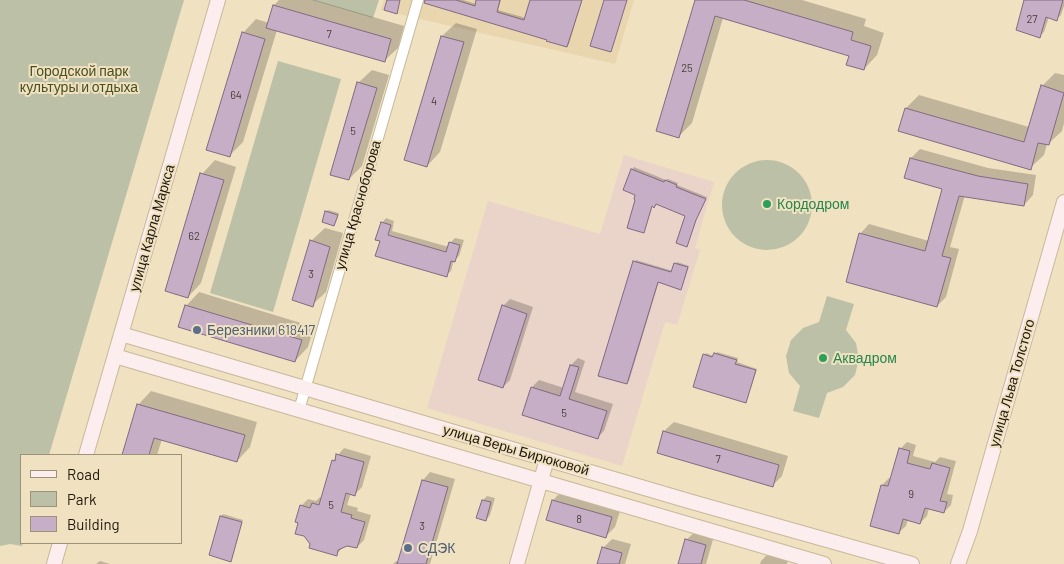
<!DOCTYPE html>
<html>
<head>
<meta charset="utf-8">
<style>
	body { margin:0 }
	#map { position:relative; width:1064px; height:564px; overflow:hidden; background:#f0e1c1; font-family:Barlow,sans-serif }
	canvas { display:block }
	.legend { position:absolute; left:20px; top:454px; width:162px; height:90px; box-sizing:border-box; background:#f0e1c1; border:1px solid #9c9179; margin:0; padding:6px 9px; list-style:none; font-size:15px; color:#1e180c }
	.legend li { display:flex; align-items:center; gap:10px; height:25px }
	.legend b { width:25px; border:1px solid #9c9179 }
</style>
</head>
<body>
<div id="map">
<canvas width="1064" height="564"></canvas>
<ul class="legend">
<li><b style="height:6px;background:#fcedee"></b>Road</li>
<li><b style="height:14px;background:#bcc0a6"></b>Park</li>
<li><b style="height:14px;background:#c6afc6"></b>Building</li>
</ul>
</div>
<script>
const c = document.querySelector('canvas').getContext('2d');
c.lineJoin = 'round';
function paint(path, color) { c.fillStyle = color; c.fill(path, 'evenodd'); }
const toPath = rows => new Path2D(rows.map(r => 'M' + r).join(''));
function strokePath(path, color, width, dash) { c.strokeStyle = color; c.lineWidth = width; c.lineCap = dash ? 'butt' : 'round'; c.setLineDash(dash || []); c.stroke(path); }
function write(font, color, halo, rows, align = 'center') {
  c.font = font + ' Barlow,sans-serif'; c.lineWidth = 4; c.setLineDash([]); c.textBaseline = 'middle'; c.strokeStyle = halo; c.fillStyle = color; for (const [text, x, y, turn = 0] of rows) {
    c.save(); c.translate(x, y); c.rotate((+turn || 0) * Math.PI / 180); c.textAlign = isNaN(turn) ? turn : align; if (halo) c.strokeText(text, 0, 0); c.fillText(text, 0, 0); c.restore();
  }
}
paint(toPath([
	[384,0,634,0,615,64,381,10]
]), '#e9d6af');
paint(toPath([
	[624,155,714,182,695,248,700,250,677,325,665,322,622,466,427,408,488,201,600,234]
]), '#ead3c8');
paint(toPath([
	[0,0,184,0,49,455,21,455,21,543,23,543,22,546,10,544,0,546],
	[312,0,379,0,373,18],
	[278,61,341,79,273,312,210,293],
	'722 205a45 45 0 1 1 90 0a45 45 0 1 1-90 0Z',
	[827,296,854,304,846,330,856,343,859,359,855,375,843,387,827,393,819,418,793,411,800,386,789,373,786,356,791,340,803,328,819,322]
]), '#bcc0a6');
paint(toPath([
	[279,0,315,0,404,26,398,48,384,61,277,30,243,142,229,156,243,33,256,19,269,23,274,5],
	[439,0,463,0,476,4,478,0,501,0,498,10,526,18,531,0,582,0,569,44,567,46],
	[696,0,802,0,866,19,864,26,884,33,877,55,864,69,850,55,723,18,692,123,679,136],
	[1026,0,1064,0,1064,6,1061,15,1057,19,1049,17,1044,32,1040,36],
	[456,23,477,29,440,152,427,166,406,159,442,36],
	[372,70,389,75,362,166,349,179,358,83],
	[1055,73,1064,75,1064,123,1062,131,1048,144,1047,144,1044,155,1030,168,906,108,919,95,1029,127,1042,86],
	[920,149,988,168,1036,175,1033,195,1024,205,965,195,950,247,959,249,946,297,937,306,860,234,869,224,929,241,944,188,911,158],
	[215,160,236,167,201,283,188,297,202,174],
	[634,167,666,180,668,179,678,183,677,185,707,197,699,214,687,215,656,203,652,205,645,229,643,231,637,194,624,190,632,169],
	[328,210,339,213,336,222,334,224,326,211],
	[386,218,394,221,392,231,449,247,451,242,455,238,464,240,459,256,454,260,451,271,446,275,381,240,382,223],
	[325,228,343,233,326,292,312,305,311,241],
	[636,260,673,271,675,264,677,262,689,266,682,286,680,288,659,281,629,381,627,383,634,262],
	[199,292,314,327,308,347,295,361,186,306],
	[510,299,533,307,510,380,503,387,503,306],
	[717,352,738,358,737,362,757,369,747,400,745,402,704,355,706,353,714,356],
	[578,358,585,361,575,392,613,404,604,431,597,438,532,387,539,380,564,388,571,365],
	[151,391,257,422,250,447,237,461,162,439,157,455,123,455,138,405],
	[674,422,788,456,782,476,772,486,664,431],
	[907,442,916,445,913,456,935,462,940,457,956,461,947,494,953,495,951,505,944,512,929,508,927,516,920,523,908,519,906,526,899,532,871,525,882,485,889,478,892,479,900,449],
	[344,448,371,456,362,487,355,494,351,493,347,505,358,508,357,511,371,515,364,540,357,547,347,544,344,546,336,555,311,544,299,522,301,506,308,499,316,501,320,497,322,498,333,461],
	[430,472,455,479,430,564,393,564,396,561,399,562,423,480],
	[562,491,621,508,615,527,606,536,553,500],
	[487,496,495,498,490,515,486,520,483,500],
	[223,514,243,520,232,558,230,560,210,554,221,516],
	[696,531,714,536,706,564,679,564,686,540],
	[612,539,631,544,625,564,598,564,603,548],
	[771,551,789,557,787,564,760,564,761,561],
	[100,561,110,564,96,564]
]), '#0003');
const building = toPath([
	[387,0,400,0,397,14,384,10,387,0],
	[425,0,456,0,475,6,476,0,500,0,497,12,524,20,530,0,582,0,567,47,546,41,547,40,424,3,425,0],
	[604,0,627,0,611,52,590,46,604,0],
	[695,0,744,0,853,32,851,40,871,46,864,70,846,65,849,56,715,16,679,138,656,131,695,0],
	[1024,0,1063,0,1057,21,1046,17,1040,38,1016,30,1024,0],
	[273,5,391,39,385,62,266,28,273,5],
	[242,32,265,39,230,157,206,150,242,32],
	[441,36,464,42,427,167,404,160,441,36],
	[357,82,377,88,349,180,330,175,357,82],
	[1041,85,1064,93,1049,145,1038,143,1031,170,898,131,905,108,1024,142,1041,85],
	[910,158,978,176,1028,184,1024,206,959,196,942,256,951,258,937,307,846,282,859,233,925,251,942,189,904,178,910,158],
	[631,169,664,182,665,180,677,185,676,187,706,199,696,220,687,247,676,243,685,216,656,204,654,208,652,206,644,233,627,228,635,200,634,199,635,195,623,190,631,169],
	[200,173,224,180,188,298,165,291,200,173],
	[325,211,338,215,334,226,322,222,325,211],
	[381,222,391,225,388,235,446,252,449,242,460,245,455,262,451,261,447,277,375,256,380,241,375,240,381,222],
	[310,240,330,247,313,307,292,300,310,240],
	[633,261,671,272,674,263,688,267,681,290,658,282,627,384,598,376,633,261],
	[185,305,302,340,295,362,178,327,185,305],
	[502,305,527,314,503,388,478,380,502,305],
	[714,353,737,360,735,364,756,370,746,403,693,387,703,354,712,357,714,353],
	[570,365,579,367,569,399,607,411,598,439,522,415,531,387,560,396,570,365],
	[137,404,245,435,237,462,154,438,149,455,122,455,137,404],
	[663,431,779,465,773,487,657,453,663,431],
	[899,448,910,451,907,463,930,469,932,463,950,468,940,501,947,502,944,513,925,508,920,524,903,519,899,534,870,526,881,485,888,486,899,448],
	[336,454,364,462,355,496,346,493,341,512,352,515,351,518,365,522,357,548,347,546,338,550,337,556,309,548,310,544,304,536,295,534,298,523,295,522,300,505,310,508,312,503,319,505,332,460,335,461,336,454],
	[422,480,448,487,426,564,397,564,422,480],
	[482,500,491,502,486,521,476,518,482,500],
	[552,500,612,517,606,538,546,520,552,500],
	[220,516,242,522,231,562,209,555,220,516],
	[685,539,706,545,701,564,678,564,685,539],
	[602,547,622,553,619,564,597,564,602,547]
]);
paint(building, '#c6afc6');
strokePath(building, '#816a81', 1);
const street = toPath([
	[299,410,418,0]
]);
const secondary = toPath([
	[121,334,692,502,912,564],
	[115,356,824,564],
	[86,455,218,0],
	[54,564,60,543],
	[517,564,547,459],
	[958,564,970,531,1064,202]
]);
strokePath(street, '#c7b89a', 12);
strokePath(secondary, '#c7b89a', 16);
strokePath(street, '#fff', 10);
strokePath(secondary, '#fcedee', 14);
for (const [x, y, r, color] of [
	[767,204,5,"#2e9e5b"],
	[197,330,5,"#5c6f8a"],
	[823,358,5,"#2e9e5b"],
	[408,548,5,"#5c6f8a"]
]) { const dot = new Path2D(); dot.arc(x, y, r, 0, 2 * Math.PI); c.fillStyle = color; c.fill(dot); strokePath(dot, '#f0e1c1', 2); }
write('11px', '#483e3a', null, [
	["27",1032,19],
	["7",329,34],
	["25",687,68],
	["64",236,95],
	["4",434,101],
	["5",353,131],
	["62",194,236],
	["3",311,274],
	["5",564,413],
	["7",718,459],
	["9",911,494],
	["5",331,505],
	["8",579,519],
	["3",422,526]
]);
write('14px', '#494f1e', '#f0e1c1', [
	["Городской парк",79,71],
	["культуры и отдыха",79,87]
]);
write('14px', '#27864d', '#f0e1c1', [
	["Кордодром",777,204],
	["Аквадром",833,358]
], 'left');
write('14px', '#1e180c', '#f0e1c1', [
	["улица Красноборова",358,205,-74],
	["улица Карла Маркса",152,228,-74],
	["улица Льва Толстого",1012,383,-74],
	["улица Веры Бирюковой",516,450,16]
]);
write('14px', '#4e5e75', '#f0e1c1', [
	["Березники 618417",207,330],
	["СДЭК",418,548]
], 'left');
</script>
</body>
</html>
